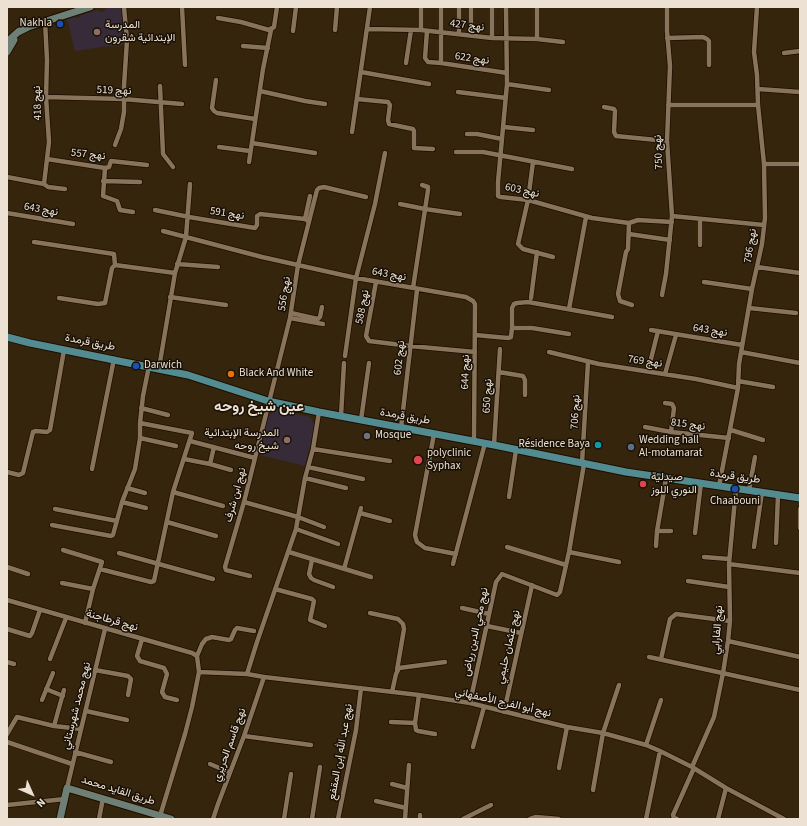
<!DOCTYPE html>
<html>
<head>
<meta charset="utf-8">
<style>
	body { margin:0 }
	#map { position:relative; width:807px; height:826px; overflow:hidden; background:#36250d; font-family:"Source Sans 3",sans-serif }
	canvas { display:block }
	.frame { position:absolute; inset:0; border:8px solid #ede1d3; pointer-events:none }
	.north { position:absolute; left:12px; top:774px; width:40px; height:40px; -webkit-text-stroke:3px #181006; paint-order:stroke; rotate:135deg; font-size:11px; font-weight:700; line-height:16px; text-align:center; color:#ede1d3 }
	.north::after { content:''; display:block; margin:auto; width:14px; height:18px; background:#ede1d3; clip-path:polygon(50% 0,100% 100%,50% 72%,0 100%) }
</style>
</head>
<body>
<div id="map">
<canvas width="807" height="826"></canvas>
<div class="frame"></div>
<div class="north">N</div>
</div>
<script>
const c = document.querySelector('canvas').getContext('2d');
c.lineJoin = 'round';
function paint(path, color) { c.fillStyle = color; c.fill(path, 'evenodd'); }
const toPath = rows => new Path2D(rows.map(r => 'M' + r).join(''));
function strokePath(path, color, width, dash) { c.strokeStyle = color; c.lineWidth = width; c.lineCap = dash ? 'butt' : 'round'; c.setLineDash(dash || []); c.stroke(path); }
function write(font, color, halo, rows, align = 'center') {
  c.font = font + ' "Source Sans 3",Vazirmatn,sans-serif'; c.lineWidth = 3; c.setLineDash([]); c.textBaseline = 'middle'; c.strokeStyle = halo; c.fillStyle = color; for (const [text, x, y, turn = 0] of rows) {
    c.save(); c.translate(x, y); c.rotate((+turn || 0) * Math.PI / 180); c.textAlign = isNaN(turn) ? turn : align; if (halo) c.strokeText(text, 0, 0); c.fillText(text, 0, 0); c.restore();
  }
}
paint(toPath([
	[110,7,123,7,125,45,101,47,75,51,67,19,75,17,77,18,80,17,81,15,98,10,100,12,104,11,106,8],
	[276,410,310,417,315,425,305,466,260,455,268,416]
]), '#382b39');
const street = toPath([
	[182,7,185,65],
	[441,7,441,63,507,73],
	[506,7,507,84,498,182,498,196,501,197,528,200,592,218,629,223,638,220,672,222],
	[218,18,241,22,269,30,274,27,277,7],
	[368,29,421,30,492,38,537,39,563,42],
	[335,30,337,7],
	[421,30,421,7],
	[293,31,296,7],
	[427,31,425,58,428,62,441,63],
	[459,33,459,7],
	[471,35,471,7],
	[492,38,492,7],
	[667,38,703,37,707,39,709,41,709,65],
	[537,39,537,7],
	[243,46,268,48],
	[784,53,800,51],
	[406,63,411,30],
	[361,72,429,84],
	[216,80,212,108,214,111,217,113,255,119],
	[507,84,549,90],
	[160,86,163,154,173,167],
	[758,89,800,92],
	[260,91,305,101,325,104],
	[458,92,506,98],
	[46,97,123,99,182,104],
	[357,99,388,102,390,105,388,120,389,124,413,129,414,131,414,148,433,149],
	[668,105,758,105],
	[604,107,614,109,615,111,614,132,616,136,667,141],
	[504,127,533,130],
	[352,132,370,7],
	[467,134,477,134,502,139],
	[252,143,315,153],
	[115,145,121,129,124,112,124,86,127,40,124,7],
	[219,147,250,151],
	[456,152,483,152,572,169],
	[47,159,105,168,109,167,111,161,147,165],
	[249,162,263,69,271,30],
	[533,162,528,200,518,244,523,249,553,257],
	[764,164,800,164],
	[105,168,103,196,117,201,120,210,133,212],
	[7,177,44,184,48,187,65,189],
	[103,181,140,182],
	[44,184,49,142,46,97,47,60,45,21],
	[400,204,425,209,460,214],
	[155,210,189,217,255,228,257,225,257,216,260,214,305,219,309,222],
	[7,213,73,224],
	[672,216,764,225],
	[305,219,310,196],
	[629,223,628,249,626,252,618,294,620,301,632,305],
	[163,231,262,257,356,278,466,297,473,301,475,304,474,441],
	[629,234,670,240],
	[34,242,114,254,115,265],
	[700,245,700,219],
	[177,264,218,267],
	[757,267,800,273],
	[376,282,366,336,369,341,410,346,475,352],
	[704,282,752,289],
	[413,288,428,190,428,187,422,185],
	[662,295,666,274,672,216,667,141,670,66,667,31,667,7],
	[170,297,226,305],
	[59,298,98,304,105,303,112,268,115,265,175,273],
	[531,298,537,252],
	[749,308,796,313],
	[569,309,586,217],
	[291,313,318,319,320,317,322,307],
	[290,318,323,324],
	[512,328,532,328,569,334],
	[651,330,742,345],
	[475,335,508,338,511,337,512,328,512,308,514,304,517,303,528,302,612,317],
	[549,352,599,364,696,379,738,388],
	[741,352,800,363],
	[345,356,356,278,375,204,385,153],
	[159,368,175,273,186,237,190,184],
	[648,371,658,331],
	[499,372,523,376,525,380,525,395],
	[665,374,676,335],
	[738,381,773,387],
	[665,403,672,404,674,408,671,432],
	[141,408,168,415],
	[341,416,344,363],
	[361,420,369,363],
	[645,427,671,432,729,438],
	[401,428,417,290],
	[731,430,763,440],
	[434,434,415,535,416,539,417,542,425,548,456,554],
	[140,438,176,446],
	[190,441,255,458],
	[494,445,500,349],
	[313,449,390,461],
	[184,459,210,464,231,470],
	[582,463,588,362],
	[210,464,214,447],
	[308,467,363,479],
	[92,469,114,359],
	[7,472,19,475,23,473,33,432,36,431,47,432,50,430,64,350],
	[305,478,346,488],
	[719,486,738,388,739,364,752,289,762,244,765,218,764,164,758,105,757,75,754,52,757,7],
	[127,488,145,493],
	[749,490,755,457],
	[173,492,223,506],
	[509,497,516,450],
	[122,502,146,508],
	[244,502,298,517,324,527],
	[55,509,117,521],
	[800,509,800,528],
	[360,513,390,521],
	[167,522,216,536],
	[52,525,111,536,113,535,122,502,135,469,140,438,140,423,143,396,149,366],
	[296,529,338,544],
	[657,531,671,531],
	[695,533,701,483],
	[776,543,778,495],
	[656,546,657,531,666,479],
	[507,547,566,565],
	[754,547,762,492],
	[63,550,102,562,93,589,85,623],
	[289,552,371,577],
	[569,552,619,562],
	[119,553,213,579],
	[704,557,729,559],
	[312,560,309,574,311,578,314,580,333,587],
	[453,564,485,443],
	[729,564,800,573],
	[7,567,28,574],
	[100,569,151,582,154,581,173,492,192,433,140,423],
	[344,569,361,508],
	[250,576,226,570,225,567,244,502,290,318,298,265,317,190,319,188,324,187,366,197],
	[688,581,729,587],
	[62,583,93,589],
	[275,589,312,599,314,601,310,620,325,626],
	[7,600,192,653,197,656,199,672,192,707,185,734,160,816],
	[462,608,489,614],
	[370,613,398,619,403,624,404,629,397,670],
	[487,626,521,633],
	[7,629,30,636,32,633,40,610],
	[142,639,137,656,140,661,164,668,167,674,162,692,165,697,177,700],
	[728,641,800,657],
	[197,656,202,644,206,639,212,637,229,640,231,639,235,630,237,628,254,631],
	[649,657,800,690],
	[50,659,66,618],
	[661,659,670,619,676,614,730,621],
	[7,662,14,664],
	[95,670,128,676,131,679,128,695],
	[199,672,247,674,264,677,419,695,470,703,567,727,603,733,646,745,660,751,692,767,726,788,784,819],
	[247,674,257,642,296,529,305,478,313,449,319,412],
	[46,689,63,696],
	[392,692,396,674,399,668,445,662],
	[419,695,415,723,416,730,418,731,435,734],
	[42,700,53,673],
	[470,703,496,582,502,574,557,595,560,592,569,552,584,464],
	[86,711,127,720],
	[504,712,532,585],
	[391,722,415,723],
	[54,726,64,690],
	[7,734,17,717,54,726,81,729],
	[244,736,311,745],
	[7,742,72,764],
	[646,745,661,700],
	[473,747,484,707],
	[75,752,111,762],
	[210,764,229,772],
	[692,767,714,717,723,673,728,641,730,621,729,564,736,488],
	[559,768,567,727],
	[392,784,407,788],
	[67,788,105,629],
	[593,790,603,733,619,685],
	[376,801,406,808],
	[7,805,65,799],
	[99,819,103,798],
	[213,819,218,804,244,736,264,677],
	[284,819,291,774],
	[312,819,320,767],
	[338,819,356,730,361,688],
	[405,819,409,765],
	[420,819,420,815],
	[463,819,491,805],
	[530,819,536,817,559,819],
	[646,819,660,751],
	[677,819,674,818,673,815,694,768],
	[718,819,726,788]
]);
const secondary = toPath([
	[7,42,18,32,28,27,90,7],
	[7,52,14,40],
	[60,819,67,788,171,819]
]);
const primary = toPath([
	[7,337,30,343,188,375,268,401,319,412,494,445,626,472,800,498]
]);
strokePath(street, '#1d0d00', 6);
strokePath(secondary, '#1d0d00', 9);
strokePath(primary, '#1d0d00', 9);
strokePath(street, '#88745a', 4.5);
strokePath(secondary, '#6e8075', 7);
strokePath(primary, '#538c90', 7);
for (const [x, y, r, color] of [
	[60,24,4,"#1a4fb4"],
	[97,32,4,"#8d6e63"],
	[136,366,4,"#1a4fb4"],
	[231,374,4,"#e8710a"],
	[367,436,4,"#6b7280"],
	[287,440,4,"#8d6e63"],
	[598,445,4,"#0f9aa8"],
	[631,447,4,"#5c6f8a"],
	[418,460,5,"#e0444e"],
	[643,484,4,"#e0444e"],
	[735,489,4,"#1a4fb4"]
]) { const dot = new Path2D(); dot.arc(x, y, r, 0, 2 * Math.PI); c.fillStyle = color; c.fill(dot); strokePath(dot, '#181006', 1.5); }
write('11px', '#ede1d3', '#181006', [
	["Nakhla",52,24,"right"],
	["المدرسة",105,26],
	["الإبتدائية شقرون",105,39],
	["Darwich",144,366],
	["Black And White",239,374],
	["المدرسة الإبتدائية",279,434,"right"],
	["شيخ روحه",279,447,"right"],
	["Mosque",375,436],
	["Wedding hall",639,441],
	["Al-motamarat",639,454],
	["Résidence Baya",590,445,"right"],
	["polyclinic",427,454],
	["Syphax",427,467],
	["صيدلية",651,478],
	["النوري اللوز",651,491],
	["Chaabouni",735,502,"center"]
], 'left');
write('11px', '#ede1d3', '#181006', [
	["نهج 427",467,26,7],
	["نهج 622",472,59,8],
	["نهج 519",114,91,2],
	["نهج 418",38,103,-92],
	["نهج 750",659,152,-93],
	["نهج 557",88,155,6],
	["نهج 603",522,191,12],
	["نهج 643",41,210,10],
	["نهج 591",227,214,9],
	["نهج 796",751,246,-81],
	["نهج 643",389,275,10],
	["نهج 556",285,294,-81],
	["نهج 588",363,307,-79],
	["نهج 643",710,331,9],
	["طريق قرمدة",90,343,11],
	["نهج 602",400,358,-84],
	["نهج 769",645,362,8],
	["نهج 644",466,372,-89],
	["نهج 650",488,396,-87],
	["نهج 706",576,412,-87],
	["طريق قرمدة",405,417,10],
	["نهج 815",688,425,7],
	["طريق قرمدة",735,477,8],
	["نهج ابن شرف",236,495,-75],
	["نهج قرطاجنة",112,621,16],
	["نهج الفارابي",718,630,-86],
	["نهج محي الدين رياض",476,632,-78],
	["نهج عثمان حليمي",509,647,-77],
	["نهج أبو الفرج الأصفهاني",503,703,13],
	["نهج محمد شهرستاني",77,706,-76],
	["نهج قاسم الحريري",230,745,-70],
	["نهج عبد الله إبن المقفع",341,752,-80],
	["طريق القايد محمد",118,791,17]
]);
write('bold 15px', '#ede1d3', '#181006', [
	["عين شيخ روحه",259,408]
]);
</script>
</body>
</html>
